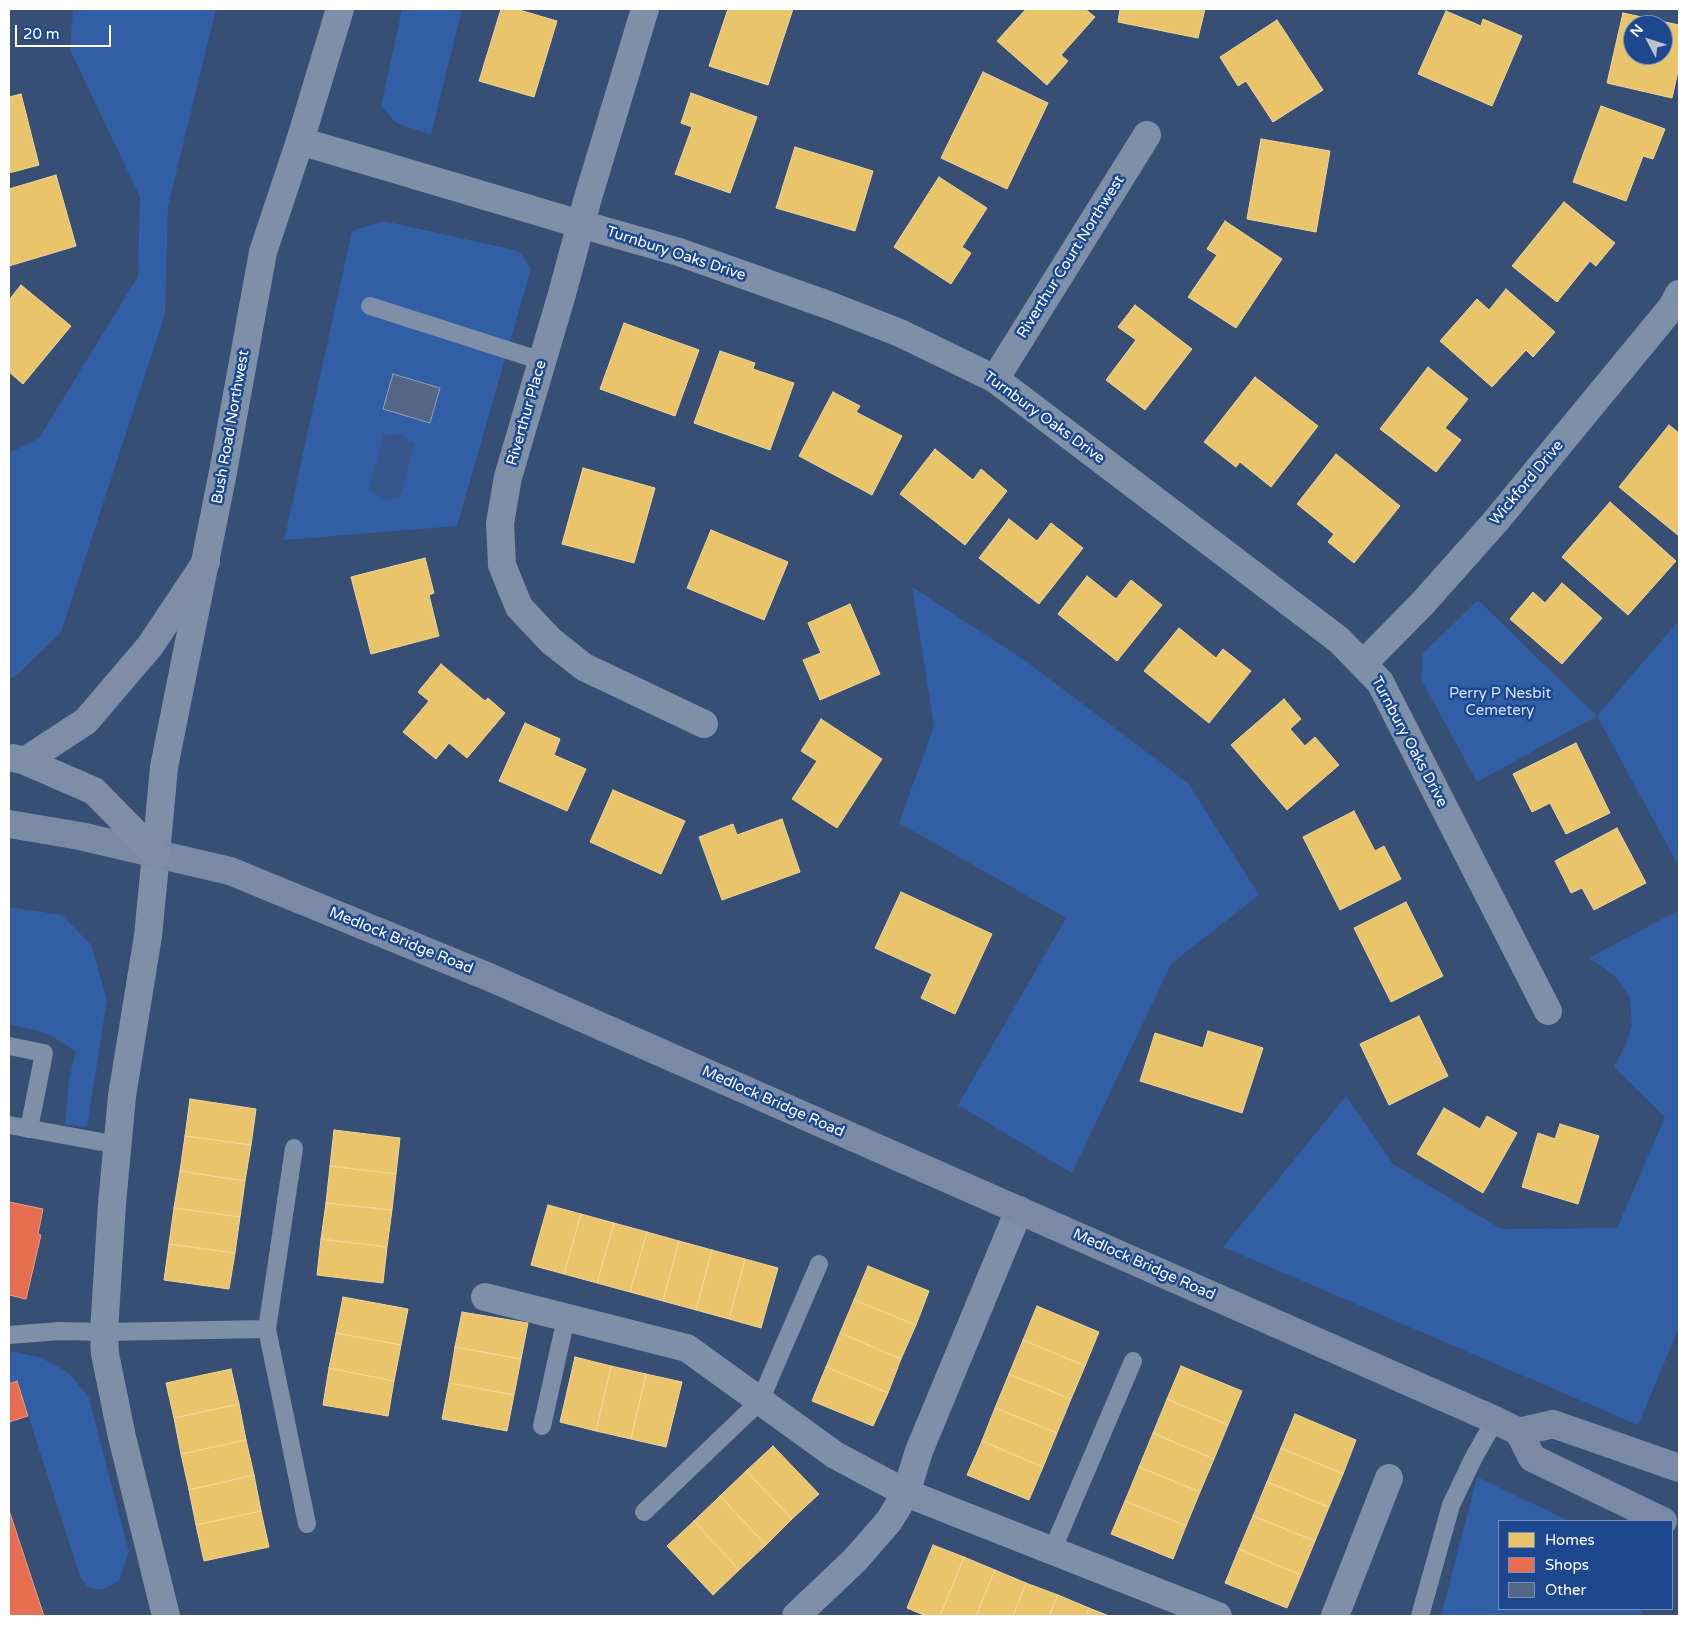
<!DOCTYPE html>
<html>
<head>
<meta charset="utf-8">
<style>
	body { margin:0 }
	#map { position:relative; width:1688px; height:1625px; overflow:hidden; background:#374e75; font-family:"Varela Round",sans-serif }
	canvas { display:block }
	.frame { position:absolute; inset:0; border:10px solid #fff; pointer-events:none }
	.legend { position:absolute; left:1498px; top:1520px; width:175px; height:90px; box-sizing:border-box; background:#1d488f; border:1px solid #7791bc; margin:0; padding:6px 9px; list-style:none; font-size:15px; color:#fff }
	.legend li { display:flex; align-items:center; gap:10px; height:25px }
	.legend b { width:25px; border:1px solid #7791bc }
	.north { position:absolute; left:1623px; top:15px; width:50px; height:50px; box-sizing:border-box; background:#1d488f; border:1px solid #7791bc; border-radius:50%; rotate:310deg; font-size:14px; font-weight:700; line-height:20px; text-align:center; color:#fff }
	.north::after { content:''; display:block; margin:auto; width:18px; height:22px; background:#b9c1cf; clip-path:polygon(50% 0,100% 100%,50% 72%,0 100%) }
	.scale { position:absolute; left:15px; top:25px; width:96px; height:22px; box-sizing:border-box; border:2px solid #fff; border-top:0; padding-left:6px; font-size:15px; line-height:18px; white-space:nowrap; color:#fff; -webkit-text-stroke:4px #1d488f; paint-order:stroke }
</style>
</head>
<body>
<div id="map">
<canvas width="1688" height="1625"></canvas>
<div class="frame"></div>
<ul class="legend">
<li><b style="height:14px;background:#e9c46a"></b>Homes</li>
<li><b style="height:14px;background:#e76f51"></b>Shops</li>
<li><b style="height:14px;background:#536685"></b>Other</li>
</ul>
<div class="north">N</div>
<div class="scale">20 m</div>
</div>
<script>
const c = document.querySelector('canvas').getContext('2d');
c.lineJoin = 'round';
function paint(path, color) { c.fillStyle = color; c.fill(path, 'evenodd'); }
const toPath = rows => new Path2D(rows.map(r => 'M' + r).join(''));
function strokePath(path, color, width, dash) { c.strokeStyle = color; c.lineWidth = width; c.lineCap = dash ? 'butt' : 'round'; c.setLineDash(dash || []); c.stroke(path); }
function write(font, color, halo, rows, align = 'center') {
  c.font = font + ' "Varela Round",sans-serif'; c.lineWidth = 5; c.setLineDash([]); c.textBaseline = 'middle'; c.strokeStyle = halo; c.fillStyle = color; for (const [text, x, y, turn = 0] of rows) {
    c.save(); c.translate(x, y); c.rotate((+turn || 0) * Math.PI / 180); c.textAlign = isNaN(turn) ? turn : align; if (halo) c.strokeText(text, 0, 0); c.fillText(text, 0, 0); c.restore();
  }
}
paint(toPath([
	[73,9,216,9,168,206,165,314,61,632,16,676,9,678,9,453,39,438,138,276,140,197,70,50],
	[402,9,462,9,431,135,396,123,381,106],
	[384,221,519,251,531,269,457,526,284,540,352,231],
	[912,587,1023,659,1188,783,1259,895,1171,964,1072,1173,958,1105,1066,918,899,823,934,726],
	[1478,600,1597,716,1679,620,1679,867,1597,716,1477,782,1421,679,1423,653],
	[9,907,62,915,91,945,107,1000,87,1127,65,1125,69,1079,76,1052,49,1034,9,1024],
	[1679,910,1679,1328,1638,1425,1223,1247,1346,1096,1393,1164,1501,1229,1617,1228,1665,1117,1614,1067,1626,1044,1632,1026,1630,998,1616,977,1589,958],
	[15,1352,42,1358,69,1373,89,1398,129,1552,119,1581,102,1590,88,1587,80,1576,17,1381,9,1384,9,1353],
	[1477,1477,1569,1521,1499,1521,1499,1609,1640,1609,1644,1616,1441,1616]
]), '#315ea5');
paint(toPath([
	[384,434,392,436,397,434,402,434,406,437,408,441,415,443,399,499,392,497,388,500,383,500,378,497,375,492,369,490]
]), '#375689');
const homes = toPath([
	[501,9,516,9,557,21,534,97,479,81,501,9],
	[728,9,793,9,768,85,709,66,728,9],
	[1026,9,1085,9,1095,17,1061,55,1068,61,1047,85,997,41,1026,9],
	[1120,9,1205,9,1198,38,1118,22,1120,9],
	[1446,11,1481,26,1483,19,1522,36,1492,106,1418,74,1446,11],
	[1623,13,1679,25,1679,67,1672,98,1607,83,1623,13],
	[1633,25,1663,25,1663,55,1633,55,1633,25],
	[1277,20,1323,90,1273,122,1246,81,1238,86,1220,57,1277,20],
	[983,72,1048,103,1007,189,941,158,983,72],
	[691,93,757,117,730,193,675,174,692,127,681,123,691,93],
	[21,94,39,165,9,173,9,97,21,94],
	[1601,106,1665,129,1653,159,1643,156,1626,201,1573,182,1601,106],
	[1261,139,1330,151,1316,232,1247,219,1261,139],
	[795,147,873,171,855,231,776,208,795,147],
	[56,175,76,246,9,266,9,189,56,175],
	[939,177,987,208,962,247,971,253,951,284,894,247,939,177],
	[1564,202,1615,243,1596,266,1590,261,1557,302,1512,266,1564,202],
	[1225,221,1282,259,1236,328,1188,297,1217,255,1207,249,1225,221],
	[21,285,71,326,23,384,9,372,9,300,21,285],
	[1506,289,1555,332,1533,357,1526,350,1492,387,1440,341,1477,299,1489,310,1506,289],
	[1135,305,1192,349,1145,410,1106,380,1136,340,1118,327,1135,305],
	[624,323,699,350,675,416,600,389,624,323],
	[720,351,755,363,753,369,794,383,770,450,694,423,720,351],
	[1428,367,1468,399,1445,428,1461,440,1436,472,1380,429,1428,367],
	[1255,377,1318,426,1271,487,1240,462,1236,467,1204,442,1255,377],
	[833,392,860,406,856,412,902,436,872,495,799,456,833,392],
	[1669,425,1679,433,1679,536,1619,487,1669,425],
	[935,449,973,480,981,469,1007,491,965,545,900,494,935,449],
	[1336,454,1400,506,1354,563,1328,542,1334,534,1297,504,1336,454],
	[583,468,655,488,634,563,562,544,583,468],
	[1610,502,1676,561,1628,615,1562,557,1610,502],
	[1009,519,1037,541,1051,523,1083,548,1039,604,979,558,1009,519],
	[711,530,788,562,764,620,687,588,711,530],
	[425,558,434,593,429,595,439,636,371,654,351,577,425,558],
	[1087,576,1116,599,1131,580,1162,605,1117,661,1058,614,1087,576],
	[1562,583,1602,618,1562,664,1510,619,1533,592,1545,603,1562,583],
	[850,604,880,674,820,700,803,660,821,653,808,623,850,604],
	[1179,628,1216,658,1223,649,1251,671,1209,723,1144,671,1179,628],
	[441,664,485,701,488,698,505,713,467,758,449,743,436,759,403,732,429,701,418,692,441,664],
	[1284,699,1301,719,1290,729,1305,746,1315,737,1339,765,1287,810,1231,745,1284,699],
	[821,719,882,759,837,828,792,799,817,761,801,751,821,719],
	[525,723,560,739,554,755,586,769,567,811,499,781,525,723],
	[1576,743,1610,813,1566,834,1550,803,1532,812,1513,774,1576,743],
	[613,790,685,821,661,874,590,842,613,790],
	[1354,811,1375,851,1384,846,1401,879,1340,910,1303,837,1354,811],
	[782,819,800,872,722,900,699,837,733,824,737,835,782,819],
	[1617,828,1646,883,1594,910,1582,888,1571,893,1555,861,1617,828],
	[901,892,992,934,955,1014,921,998,932,974,875,948,901,892],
	[1406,902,1443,976,1391,1002,1354,928,1406,902],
	[1419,1016,1448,1076,1389,1105,1360,1044,1419,1016],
	[1208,1031,1263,1048,1242,1113,1140,1081,1155,1033,1203,1048,1208,1031],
	[190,1099,256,1109,251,1145,185,1136,190,1099],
	[1444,1108,1480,1129,1487,1116,1517,1133,1483,1193,1417,1154,1444,1108],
	[1560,1124,1599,1136,1578,1204,1522,1187,1538,1133,1555,1139,1560,1124],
	[334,1130,400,1138,396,1174,330,1166,334,1130],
	[185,1136,251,1145,245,1181,180,1171,185,1136],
	[330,1166,396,1174,392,1210,326,1203,330,1166],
	[180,1171,245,1181,240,1217,174,1208,180,1171],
	[326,1203,392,1210,387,1247,321,1239,326,1203],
	[548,1205,581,1214,564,1274,531,1265,548,1205],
	[174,1208,240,1217,235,1253,169,1244,174,1208],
	[581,1214,614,1223,597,1283,564,1274,581,1214],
	[614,1223,647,1232,630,1292,597,1283,614,1223],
	[647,1232,679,1241,663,1301,630,1292,647,1232],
	[321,1239,387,1247,383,1283,317,1275,321,1239],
	[679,1241,712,1250,696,1310,663,1301,679,1241],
	[169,1244,235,1253,229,1289,164,1280,169,1244],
	[712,1250,745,1259,729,1319,696,1310,712,1250],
	[745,1259,778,1268,761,1328,729,1319,745,1259],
	[868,1266,929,1291,916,1325,854,1300,868,1266],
	[343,1297,408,1309,401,1345,336,1333,343,1297],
	[854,1300,916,1325,901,1359,840,1333,854,1300],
	[1037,1306,1099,1332,1085,1366,1023,1340,1037,1306],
	[462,1312,528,1323,521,1359,455,1347,462,1312],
	[336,1333,401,1345,394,1381,329,1368,336,1333],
	[840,1333,901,1359,888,1393,826,1367,840,1333],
	[1023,1340,1085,1366,1071,1399,1009,1374,1023,1340],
	[455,1347,521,1359,514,1395,449,1383,455,1347],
	[575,1357,611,1366,596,1431,560,1422,575,1357],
	[611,1366,646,1374,631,1439,596,1431,611,1366],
	[1181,1366,1242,1391,1228,1425,1167,1399,1181,1366],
	[826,1367,888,1393,873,1426,812,1401,826,1367],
	[329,1368,394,1381,388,1416,323,1405,329,1368],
	[231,1369,239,1404,174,1418,166,1383,231,1369],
	[646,1374,682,1382,666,1447,631,1439,646,1374],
	[1009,1374,1071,1399,1057,1433,995,1408,1009,1374],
	[449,1383,514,1395,507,1431,442,1419,449,1383],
	[1167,1399,1228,1425,1214,1459,1153,1433,1167,1399],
	[239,1404,246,1440,181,1454,174,1418,239,1404],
	[995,1408,1057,1433,1043,1467,982,1441,995,1408],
	[1295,1414,1356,1440,1343,1474,1281,1448,1295,1414],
	[1153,1433,1214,1459,1200,1492,1139,1467,1153,1433],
	[246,1440,254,1475,189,1490,181,1454,246,1440],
	[982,1441,1043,1467,1029,1500,967,1475,982,1441],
	[773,1446,819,1494,792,1519,746,1471,773,1446],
	[1281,1448,1343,1474,1329,1507,1267,1482,1281,1448],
	[1139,1467,1200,1492,1186,1526,1125,1501,1139,1467],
	[746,1471,792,1519,766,1545,720,1496,746,1471],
	[254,1475,261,1511,196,1525,189,1490,254,1475],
	[1267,1482,1329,1507,1315,1541,1253,1516,1267,1482],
	[720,1496,766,1545,739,1570,694,1521,720,1496],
	[1125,1501,1186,1526,1173,1559,1111,1534,1125,1501],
	[261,1511,269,1547,204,1561,196,1525,261,1511],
	[1253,1516,1315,1541,1301,1575,1239,1549,1253,1516],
	[694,1521,739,1570,713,1595,667,1546,694,1521],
	[933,1545,964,1557,940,1616,926,1616,907,1608,933,1545],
	[1239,1549,1301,1575,1287,1608,1225,1583,1239,1549],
	[964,1557,995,1570,976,1616,940,1616,964,1557],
	[995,1570,1026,1583,1013,1616,976,1616,995,1570],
	[1026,1583,1058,1595,1049,1616,1013,1616,1026,1583],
	[1058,1595,1089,1608,1086,1616,1049,1616,1058,1595],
	[1089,1608,1109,1616,1086,1616,1089,1608]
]);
paint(homes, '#e9c46a');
strokePath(homes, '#f0d697', 1);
const shops = toPath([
	[9,1202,43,1209,38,1234,41,1235,26,1299,9,1295,9,1202],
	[17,1381,28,1416,9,1422,9,1384,17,1381],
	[9,1510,44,1616,9,1616,9,1510]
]);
paint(shops, '#e76f51');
strokePath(shops, '#ee9a85', 1);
const building = toPath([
	[393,374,440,388,430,423,383,409,393,374]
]);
paint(building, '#536685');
strokePath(building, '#93a0b7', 1);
strokePath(toPath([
	[370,306,542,361],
	[9,1046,44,1053,29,1129],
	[9,1125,118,1145],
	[267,1329,307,1524],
	[9,1335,60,1331,104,1332,267,1329,294,1148],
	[542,1426,566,1318],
	[644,1512,760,1401,819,1264],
	[1052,1551,1133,1361],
	[1420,1616,1451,1505,1474,1457,1495,1420]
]), '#7e8fa8', 18);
strokePath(toPath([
	[645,9,587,201,562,294,508,477,500,523,502,565,519,607,551,641,584,667,704,724],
	[300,141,580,224,679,252,831,306,900,333,995,379,1339,640,1380,682,1548,1011],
	[995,379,1147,135],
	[1363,664,1422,604,1495,522,1672,307,1679,294],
	[156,854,148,936,122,1096,112,1204,104,1332,105,1354,122,1437,166,1616],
	[485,1297,687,1348,835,1455,906,1493,1218,1616],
	[796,1616,855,1560,889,1521,906,1493,919,1451,1019,1210],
	[1335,1616,1389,1478]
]), '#7e8fa8', 28);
strokePath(toPath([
	[156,854,164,767,223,472,263,252,300,141,340,9]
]), '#7e8fa8', 28);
strokePath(toPath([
	[9,824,80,836,230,871,489,977,1495,1420,1519,1432,1532,1458,1663,1521],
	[1519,1432,1553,1424,1679,1468]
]), '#7a8aa5', 28);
strokePath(toPath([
	[13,758,25,761,94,791,156,854],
	[25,761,86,721,150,646,206,562]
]), '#7e8ea7', 28);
write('15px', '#fff', '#1d488f', [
	["Turnbury Oaks Drive",676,254,18],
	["Riverthur Court Northwest",1071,257,-58],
	["Riverthur Place",527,413,-74],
	["Turnbury Oaks Drive",1044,418,36],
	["Bush Road Northwest",231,427,-80],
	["Wickford Drive",1527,483,-50],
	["Turnbury Oaks Drive",1409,742,62],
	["Medlock Bridge Road",401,941,22],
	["Medlock Bridge Road",773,1102,24],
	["Medlock Bridge Road",1144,1265,24]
]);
write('15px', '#d1e1fa', '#1d488f', [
	["Perry P Nesbit",1500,694],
	["Cemetery",1500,711]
]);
</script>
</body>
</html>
